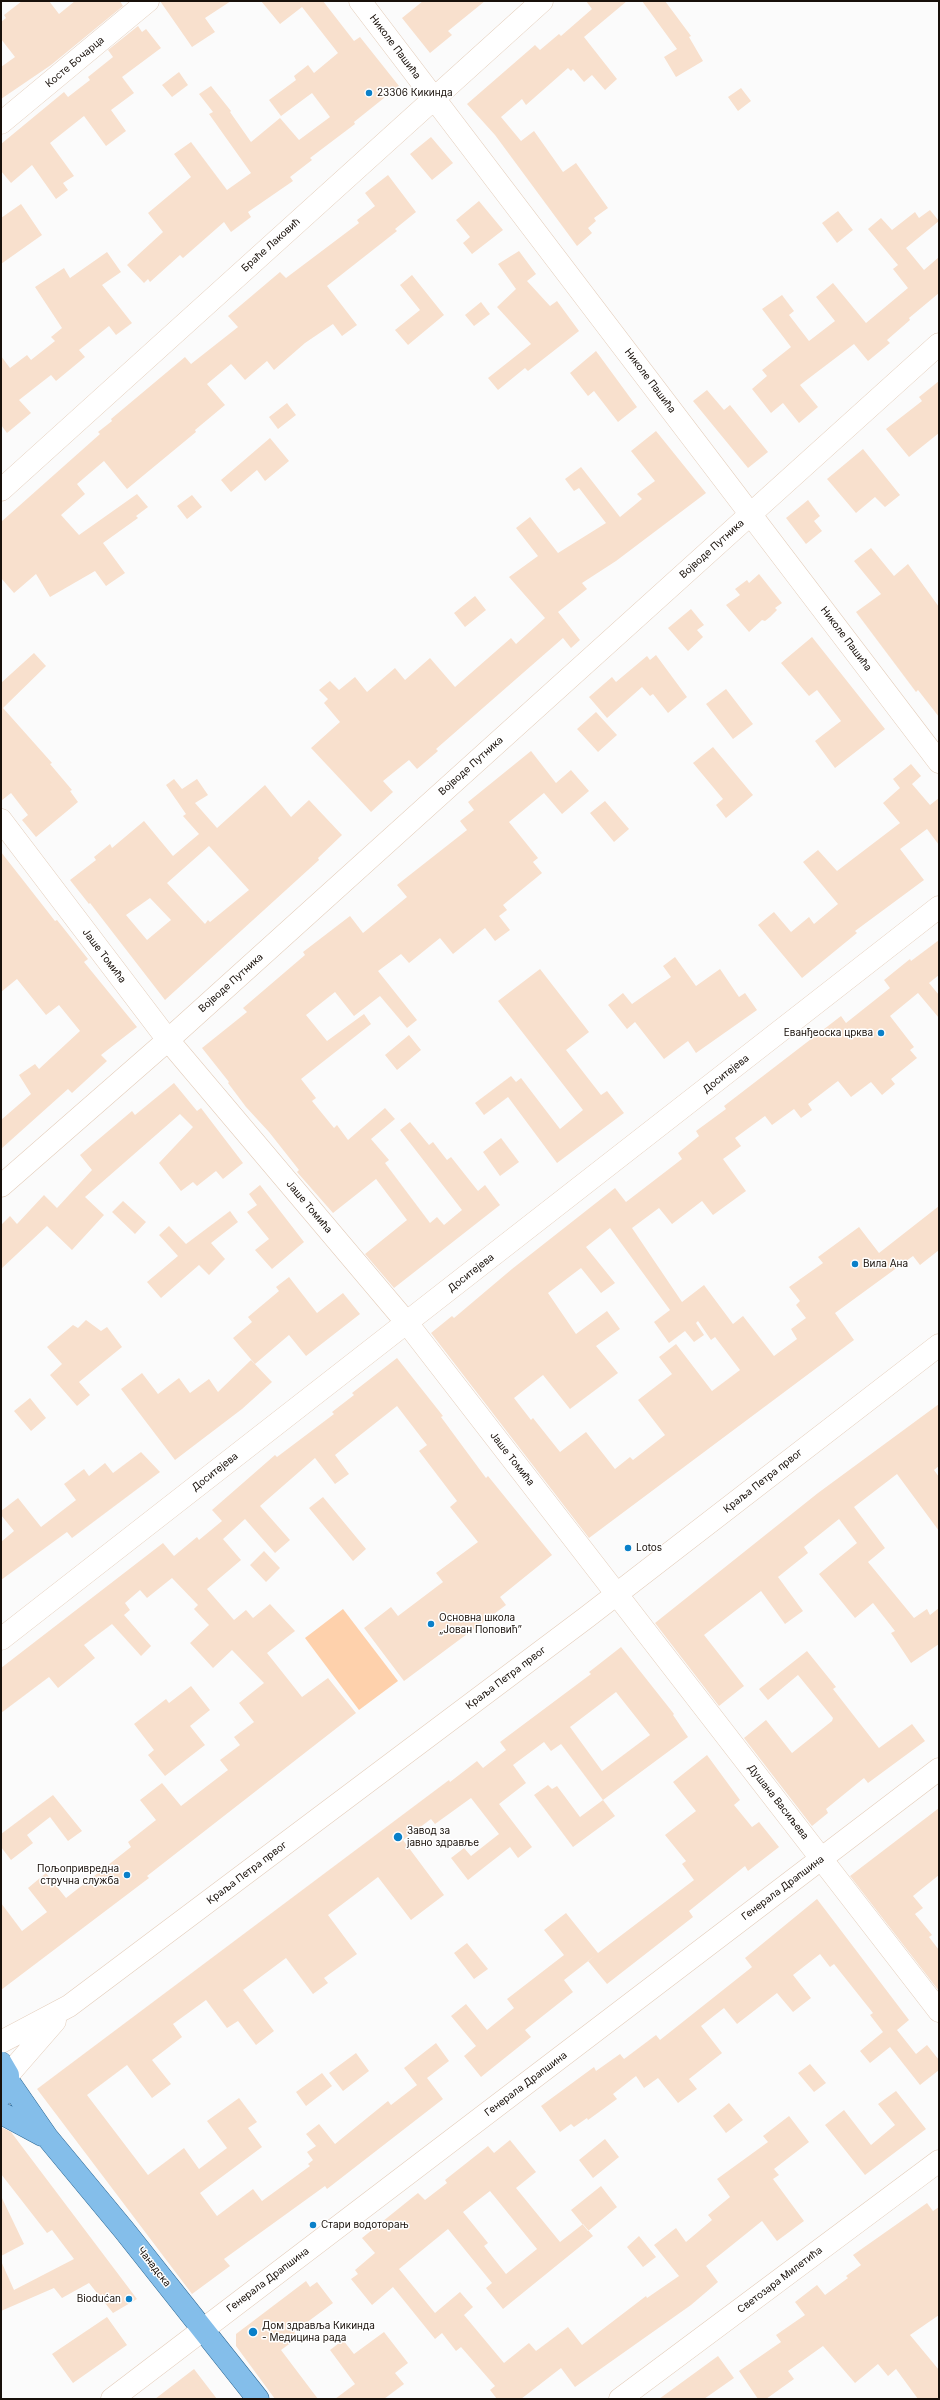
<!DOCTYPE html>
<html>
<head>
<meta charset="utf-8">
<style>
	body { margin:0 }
	#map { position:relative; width:940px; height:2400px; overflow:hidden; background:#fbfbfb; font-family:Inter,sans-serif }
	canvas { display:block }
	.frame { position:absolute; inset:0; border:2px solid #18100a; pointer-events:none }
</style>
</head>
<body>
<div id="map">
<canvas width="940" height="2400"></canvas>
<div class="frame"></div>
</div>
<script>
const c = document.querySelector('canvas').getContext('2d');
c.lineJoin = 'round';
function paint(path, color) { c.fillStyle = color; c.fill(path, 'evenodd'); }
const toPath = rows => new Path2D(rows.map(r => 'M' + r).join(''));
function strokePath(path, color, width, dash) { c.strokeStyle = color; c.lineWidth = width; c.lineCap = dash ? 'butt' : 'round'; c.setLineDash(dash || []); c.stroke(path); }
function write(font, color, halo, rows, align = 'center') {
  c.font = font + ' Inter,sans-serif'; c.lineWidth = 3; c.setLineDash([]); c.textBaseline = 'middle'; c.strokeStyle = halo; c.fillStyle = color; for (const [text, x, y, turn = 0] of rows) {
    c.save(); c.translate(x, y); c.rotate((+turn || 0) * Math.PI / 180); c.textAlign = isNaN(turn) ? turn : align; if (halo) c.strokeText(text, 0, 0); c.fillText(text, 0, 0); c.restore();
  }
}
paint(toPath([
	[343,1609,398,1681,359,1710,305,1638]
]), '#fed1ac');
paint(toPath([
	[22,1,49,1,59,14,75,1,120,1,123,6,51,65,1,99,1,67,15,57,1,39,1,22,6,18,4,15],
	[160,1,231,1,205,18,215,32,192,47],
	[261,1,323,1,354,41,360,37,399,86,354,122,355,124,310,158,312,160,290,177,293,181,248,212,251,217,231,232,224,222,183,258,180,255,150,282,148,279,144,283,127,265,163,232,148,213,191,177,174,154,191,142,227,190,251,173,209,114,213,112,199,94,211,86,231,111,230,112,251,142,280,118,299,140,330,117,312,93,281,116,269,100,296,80,294,76,308,65,314,73,338,53,302,7,280,24],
	[423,1,485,1,448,31,452,35,430,53,402,18],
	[586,1,627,1,584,37,617,79,605,90,592,75,584,82,573,69,571,71,568,68,526,105,522,99,501,117,521,141,534,131,563,172,576,163,608,208,594,218,596,221,588,228,592,233,577,246,495,135,467,104,535,45,540,50,559,34,561,36,592,9],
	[642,1,665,1,691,36,689,37,703,61,676,77,664,57,677,49],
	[138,26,142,32,146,29,161,48,122,77,134,93,111,110,126,131,106,146,84,116,50,143,74,176,63,183,68,190,56,199,32,165,11,183,1,171,1,144,64,92,68,97,90,80,88,77,113,57,108,50],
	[179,72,188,85,172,97,162,85],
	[741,88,751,101,738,111,728,97],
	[431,137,453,163,432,180,410,154],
	[388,175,416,212,395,229,397,231,327,286,357,325,342,336,333,324,305,343,274,370,267,361,245,380,231,364,207,384,225,405,195,430,196,432,127,489,104,461,77,484,85,494,61,515,79,535,137,494,148,507,136,516,138,518,103,543,125,573,106,586,95,571,50,597,36,574,14,593,1,578,1,522,100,434,98,432,112,421,111,419,185,357,191,364,238,327,228,316,280,272,286,278,359,223,357,220,375,206,365,193],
	[479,201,503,230,472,254,463,243,470,237,456,220],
	[21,204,42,235,1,264,1,218],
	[930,210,939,221,906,248,924,270,939,257,939,293,909,318,910,320,887,340,890,343,868,361,854,344,800,385,818,407,799,423,783,403,771,413,752,389,767,376,762,370,791,347,762,309,782,295,794,311,789,315,809,341,835,321,816,297,833,283,866,323,908,288,893,269,898,265,868,229,881,218,892,230,915,212,919,218],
	[838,211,853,230,837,243,822,223],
	[519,251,536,274,527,281,550,306,557,301,579,331,528,371,525,368,498,390,488,378,531,344,497,307,516,289,498,264],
	[107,252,121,272,102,285,132,323,116,335,109,326,79,350,85,357,56,381,51,375,19,400,31,413,7,433,1,425,1,356,10,368,27,355,31,360,55,341,51,337,62,328,35,287,64,268,70,278],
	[412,275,444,315,408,345,395,330,420,310,400,285],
	[481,302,490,314,474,326,465,315],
	[596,351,637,407,618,422,594,391,588,396,570,373],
	[939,381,939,433,909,457,886,429,922,401,919,397],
	[707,390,724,410,730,405,768,452,748,468,693,401],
	[287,403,296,415,278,429,269,417],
	[656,431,706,493,616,561,582,583,587,589,558,612,580,640,571,648,563,638,436,749,438,751,417,769,409,760,383,781,393,792,371,812,311,748,340,722,324,703,328,699,319,690,330,681,339,690,355,677,367,692,395,668,405,680,430,658,455,687,511,638,516,644,545,618,509,577,538,556,516,528,530,517,558,553,606,523,579,488,574,491,565,479,581,467,620,517,642,499,637,494,655,481,631,451],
	[270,438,289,461,265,481,257,470,231,492,221,480],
	[863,449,900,495,885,507,875,497,856,513,827,479],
	[192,495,202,507,187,519,177,506],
	[808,500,820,516,814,521,822,531,806,544,786,518],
	[871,548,894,576,908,564,939,607,939,717,918,690,916,692,856,612,881,594,854,561],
	[759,574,782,603,775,608,777,610,770,617,765,621,762,620,749,632,726,605,740,595,735,589,747,580,749,583],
	[475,596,486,610,465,627,454,613],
	[691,609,704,625,697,630,703,637,688,651,668,628],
	[812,637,885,729,835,768,815,741,841,721,817,690,809,696,781,663],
	[34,653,46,666,3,708,52,763,50,764,72,790,70,791,78,802,36,837,22,820,28,815,11,793,1,801,1,683],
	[656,655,687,697,668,713,653,694,650,696,642,687,607,718,589,697,612,677,616,682,647,656,650,660],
	[726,689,753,724,733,739,706,704],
	[596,712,617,735,598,752,577,729],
	[713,747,753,795,726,818,716,805,723,799,693,763],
	[531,751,556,783,571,770,589,791,562,814,544,793,509,822,538,858,533,862,542,873,503,905,507,910,499,916,510,930,495,941,485,928,453,954,440,938,409,963,401,954,378,971,417,1020,407,1028,380,996,354,1016,335,992,306,1015,327,1041,364,1014,371,1024,301,1079,316,1098,312,1101,334,1128,337,1125,348,1140,385,1108,395,1119,371,1139,389,1160,385,1163,430,1223,437,1217,444,1225,462,1210,400,1130,410,1122,429,1145,433,1142,447,1160,451,1157,478,1191,485,1185,500,1205,394,1288,365,1254,407,1220,376,1179,333,1213,297,1172,299,1170,269,1132,246,1107,228,1083,229,1082,202,1048,247,1012,243,1008,305,955,303,952,350,916,363,933,407,897,397,885,467,830,460,821,474,810,468,802],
	[911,764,921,776,912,784,930,805,939,798,939,845,927,829,900,849,924,880,855,931,857,933,802,978,758,925,774,912,791,932,809,917,814,924,838,904,803,862,818,850,837,871,900,823,883,803,900,788,893,779],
	[174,779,182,789,197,779,208,795,195,803,217,828,265,785,291,817,309,800,342,835,318,858,319,860,165,1000,90,903,89,904,70,880,96,860,94,857,110,844,112,848,144,821,173,856,199,834,183,816,186,814,166,785],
	[209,846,249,890,210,922,208,920,205,924,167,883],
	[150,898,171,920,147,940,126,915],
	[605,801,629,829,614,842,590,813],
	[1,852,55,921,57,920,88,959,84,962,137,1027,101,1055,107,1061,72,1093,68,1089,1,1149,1,1120,31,1094,19,1075,35,1064,39,1069,80,1031,59,1005,46,1015,17,979,1,992],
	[939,940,939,975,929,983,939,995,939,1018,918,993,890,1016,914,1047,910,1050,917,1058,891,1079,895,1084,882,1095,871,1082,851,1097,838,1081,808,1104,812,1110,801,1118,794,1109,772,1125,765,1116,735,1138,741,1146,723,1159,746,1191,713,1215,702,1201,672,1224,659,1208,632,1228,682,1302,704,1285,733,1324,743,1316,774,1356,797,1339,791,1329,806,1318,796,1305,800,1301,789,1287,823,1263,818,1257,859,1227,879,1253,939,1206,939,1250,920,1265,913,1256,835,1313,854,1340,589,1538,431,1333,452,1316,454,1318,512,1269,615,1188,626,1202,682,1159,678,1153,699,1136,696,1131,726,1109,724,1106,841,1016,846,1023,890,988,884,980,910,959,911,961],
	[610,1228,670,1310,654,1322,669,1343,685,1331,694,1342,704,1335,696,1323,698,1321,711,1340,715,1337,740,1370,712,1391,676,1344,659,1357,672,1374,638,1400,665,1435,633,1460,630,1457,615,1469,586,1432,560,1452,533,1418,531,1420,514,1398,543,1375,570,1409,618,1373,596,1346,620,1329,607,1311,576,1334,548,1293,581,1268,601,1293,615,1283,586,1247],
	[675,957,696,986,720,969,739,997,745,993,757,1010,696,1053,688,1041,664,1059,635,1022,627,1029,608,1005,623,993,632,1004,652,990,671,977,663,966],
	[540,969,589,1032,566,1050,601,1095,607,1091,624,1113,557,1163,508,1097,484,1115,475,1103,511,1076,516,1082,521,1078,560,1129,583,1110,498,1001],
	[409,1035,421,1050,397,1070,385,1055],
	[174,1083,197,1111,201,1108,243,1163,223,1179,216,1171,197,1186,193,1182,181,1191,159,1163,193,1127,180,1114,85,1197,104,1215,72,1250,47,1226,1,1269,1,1225,10,1216,17,1224,44,1195,57,1208,92,1170,80,1155,132,1111,135,1115],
	[501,1138,519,1162,500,1176,483,1152],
	[260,1185,304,1242,272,1269,255,1250,269,1239,247,1212,257,1205,249,1194],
	[123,1201,146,1222,135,1234,112,1212],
	[230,1211,238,1222,211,1243,225,1259,209,1275,199,1265,161,1298,147,1282,178,1256,159,1235,169,1226,186,1244],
	[289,1277,317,1313,343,1293,360,1314,306,1356,289,1335,255,1364,233,1338,252,1322,248,1317,279,1291,276,1287],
	[86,1320,101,1331,107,1327,122,1347,79,1382,90,1395,77,1406,50,1375,62,1364,47,1347,73,1325,78,1328],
	[397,1358,443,1416,441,1417,486,1478,488,1476,552,1555,500,1597,506,1605,404,1681,364,1628,391,1607,398,1616,443,1582,436,1573,478,1542,450,1507,457,1501,419,1451,427,1445,397,1406,335,1455,349,1474,335,1484,315,1458,260,1506,290,1540,275,1553,245,1519,223,1539,241,1560,207,1589,234,1620,246,1610,253,1618,270,1604,295,1631,267,1653,302,1697,328,1678,356,1713,147,1876,149,1878,1,1990,1,1903,22,1931,47,1912,28,1888,46,1873,66,1898,131,1847,128,1842,156,1820,140,1800,162,1783,181,1806,228,1770,220,1760,240,1745,234,1737,254,1722,239,1703,264,1683,232,1650,213,1668,190,1643,209,1625,194,1609,198,1605,172,1578,147,1598,140,1590,125,1603,130,1610,124,1615,151,1646,141,1656,112,1624,84,1645,95,1658,58,1688,49,1677,1,1713,1,1668,163,1543,174,1556,197,1537,199,1540,222,1521,212,1510,275,1455,277,1457,334,1414,332,1412,354,1395,352,1393],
	[251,1360,272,1382,242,1409,175,1460,121,1389,142,1373,158,1394,179,1378,190,1393,209,1379,218,1392],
	[30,1398,46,1418,31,1431,14,1411],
	[939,1404,939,1466,934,1470,939,1477,939,1531,897,1474,854,1507,885,1548,868,1562,914,1618,927,1609,930,1615,939,1608,939,1644,911,1663,891,1633,895,1631,873,1603,855,1618,819,1574,857,1543,839,1519,804,1547,808,1553,778,1577,803,1611,785,1624,761,1591,704,1635,744,1686,719,1706,655,1623,818,1493],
	[141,1452,160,1472,72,1538,67,1532,1,1580,1,1542,14,1531,1,1515,1,1511,18,1498,41,1527,76,1500,64,1484,84,1469,89,1476,105,1463,113,1473],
	[323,1497,366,1549,353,1561,309,1508],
	[264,1551,280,1568,266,1582,250,1565],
	[621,1647,674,1714,673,1715,688,1737,603,1800,561,1744,551,1751,544,1742,513,1765,526,1783,499,1804,532,1847,518,1858,510,1847,468,1880,451,1858,464,1848,471,1856,499,1834,471,1798,435,1824,431,1819,403,1840,444,1895,411,1920,378,1877,328,1915,357,1954,324,1978,328,1983,313,1994,286,1958,243,1990,274,2031,256,2045,238,2021,227,2028,206,2000,173,2024,182,2037,152,2060,171,2084,152,2098,127,2065,87,2095,148,2175,184,2148,199,2169,227,2148,207,2121,239,2098,257,2122,248,2128,262,2147,200,2193,217,2216,253,2189,262,2201,310,2166,308,2164,313,2160,307,2152,316,2146,306,2134,319,2124,335,2144,388,2101,391,2105,417,2085,404,2068,436,2043,449,2061,427,2078,443,2099,327,2189,325,2186,224,2259,230,2266,192,2294,37,2089,449,1780,450,1782,477,1761,483,1768,506,1750,500,1742,591,1674,589,1672],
	[616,1692,650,1735,602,1771,570,1727],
	[807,1651,836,1687,833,1689,879,1748,912,1724,925,1741,868,1783,864,1778,826,1809,828,1813,812,1826,744,1738,766,1720,792,1753,832,1721,833,1718,798,1675,768,1700,759,1689],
	[191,1686,210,1710,190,1726,205,1745,165,1776,148,1755,154,1750,134,1724,166,1699,169,1703],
	[707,1755,740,1800,734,1805,752,1827,759,1822,779,1847,748,1871,745,1866,689,1911,693,1917,607,1984,588,1961,596,1955,564,1980,573,1992,525,2030,531,2037,481,2077,464,2056,476,2046,451,2016,466,2004,487,2030,514,2008,507,1999,564,1955,544,1930,566,1913,598,1953,694,1880,682,1864,686,1861,665,1835,696,1811,673,1782],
	[548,1785,552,1789,557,1786,580,1817,603,1800,615,1816,573,1847,534,1795],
	[53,1795,82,1831,68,1841,50,1817,27,1835,33,1843,11,1860,1,1847,1,1834],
	[939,1808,939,1875,913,1896,923,1908,915,1914,932,1935,929,1937,939,1950,939,1991,850,1876],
	[817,1899,909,2020,897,2030,916,2054,927,2045,939,2060,939,2070,920,2085,890,2047,870,2063,860,2051,883,2032,870,2015,873,2013,834,1964,830,1967,820,1954,793,1975,811,1998,793,2012,777,1993,737,2024,724,2008,701,2026,722,2053,689,2079,697,2089,678,2103,658,2078,644,2088,636,2076,613,2094,617,2099,588,2120,587,2118,574,2127,571,2124,560,2132,541,2106,594,2067,596,2071,620,2054,624,2059,656,2035,660,2040,752,1967,745,1958],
	[467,1943,488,1969,474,1979,454,1953],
	[356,2053,369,2071,343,2091,329,2073],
	[810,2064,826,2083,814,2092,798,2073],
	[322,2073,332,2086,306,2106,296,2092],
	[896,2091,926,2129,865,2175,825,2125,844,2110,871,2145,895,2125,878,2104],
	[729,2103,743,2120,726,2133,713,2116],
	[789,2116,809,2142,774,2169,779,2175,773,2179,804,2221,777,2241,762,2221,706,2266,718,2282,691,2305,575,2387,561,2368,521,2399,497,2399,490,2390,495,2386,461,2347,456,2351,442,2333,435,2339,393,2287,372,2305,351,2279,358,2274,355,2270,375,2253,362,2238,418,2193,425,2200,447,2183,445,2180,488,2146,494,2153,510,2140,536,2172,516,2188,560,2242,583,2224,593,2236,503,2309,486,2288,492,2283,448,2229,399,2269,435,2313,460,2292,473,2307,464,2315,504,2363,529,2343,536,2351,568,2327,582,2345,646,2296,647,2298,679,2276,654,2245,676,2228,686,2242,712,2220,708,2215,730,2197,717,2179,768,2142,763,2136],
	[490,2191,537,2249,506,2274,484,2246,488,2243,463,2212],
	[1,2127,11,2132,137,2299,113,2313,89,2283,62,2298,54,2288,1,2311,1,2261,14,2290,74,2259,52,2230,47,2233,1,2174],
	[605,2139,619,2157,593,2178,579,2160],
	[601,2186,617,2207,588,2231,571,2210],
	[1,2196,24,2244,1,2256],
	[927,2203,933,2211,939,2207,939,2315,910,2335,939,2370,939,2399,918,2399,896,2369,888,2376,878,2364,855,2383,823,2346,788,2371,794,2379,766,2399,758,2399,739,2371,781,2342,776,2335,805,2315,795,2302,817,2285,825,2295,848,2278,846,2276,861,2265,853,2255],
	[639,2236,656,2257,643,2267,627,2247],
	[306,2281,310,2287,317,2282,333,2303,294,2332,299,2337,281,2350,318,2399,275,2399,236,2346,236,2334],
	[107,2317,127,2345,73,2383,52,2354],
	[384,2332,408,2363,395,2373,404,2384,384,2399,335,2399,355,2384,330,2350,343,2340,354,2354],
	[718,2356,734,2378,704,2399,659,2399],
	[194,2369,217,2399,155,2399]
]), '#f8e0cd');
const minor = toPath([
	[360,1,939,762],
	[1,123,148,1],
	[1,490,542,1],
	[1,820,168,1040,407,1323,939,2011],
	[1,1186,168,1040,939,344],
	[1,1639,939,907],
	[1,2042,69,2006,587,1617,939,1345],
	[8,2075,55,2021],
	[112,2399,939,1769],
	[620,2399,939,2161]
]);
const major = toPath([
	[1,2063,8,2075,8,2087,3,2094],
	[9,2082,47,2137,124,2230,258,2399],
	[1,2113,42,2135]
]);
strokePath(minor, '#e3ccb9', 23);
strokePath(major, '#296592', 23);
strokePath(minor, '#fff', 22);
strokePath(major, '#84beea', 22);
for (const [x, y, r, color] of [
	[369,93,4,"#0a80c9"],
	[881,1033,4,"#0a80c9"],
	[855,1264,4,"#0a80c9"],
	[628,1548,4,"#0a80c9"],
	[431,1624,4,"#0a80c9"],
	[398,1837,5,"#0a80c9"],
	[127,1875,4,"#0a80c9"],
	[313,2225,4,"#0a80c9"],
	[129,2299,4,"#0a80c9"],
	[253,2332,5,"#0a80c9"]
]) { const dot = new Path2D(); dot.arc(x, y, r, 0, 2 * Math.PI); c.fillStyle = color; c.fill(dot); strokePath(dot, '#fff', 1.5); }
write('10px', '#18100a', '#fff', [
	["Николе Пашића",395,47,53],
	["Косте Бочарца",75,62,-40],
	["Браће Лаковић",271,245,-42],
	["Николе Пашића",650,381,53],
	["Војводе Путника",712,549,-42],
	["Николе Пашића",846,639,53],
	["Војводе Путника",471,766,-42],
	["Јаше Томића",104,956,53],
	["Војводе Путника",231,983,-42],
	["Доситејева",726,1074,-38],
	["Јаше Томића",309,1207,50],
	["Доситејева",471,1273,-38],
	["Јаше Томића",512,1459,52],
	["Доситејева",215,1472,-38],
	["Краља Петра првог",763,1481,-38],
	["Краља Петра првог",506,1678,-37],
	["Душана Васиљева",778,1802,52],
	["Краља Петра првог",247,1873,-37],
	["Генерала Драпшина",783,1888,-37],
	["Генерала Драпшина",526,2084,-37],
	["Чанадска",154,2267,52],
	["Генерала Драпшина",268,2280,-37],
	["Светозара Милетића",780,2280,-37]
]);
write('10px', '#18100a', '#fff', [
	["23306 Кикинда",377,93],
	["Еванђеоска црква",873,1033,"right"],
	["Вила Ана",863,1264],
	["Lotos",636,1548],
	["Основна школа",439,1618],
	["„Јован Поповић”",439,1630],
	["Завод за",407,1831],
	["јавно здравље",407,1843],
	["Пољопривредна",119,1869,"right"],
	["стручна служба",119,1881,"right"],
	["Стари водоторањ",321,2225],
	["Biodućan",121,2299,"right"],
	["Дом здравља Кикинда",262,2326],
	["- Медицина рада",262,2338]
], 'left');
</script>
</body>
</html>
